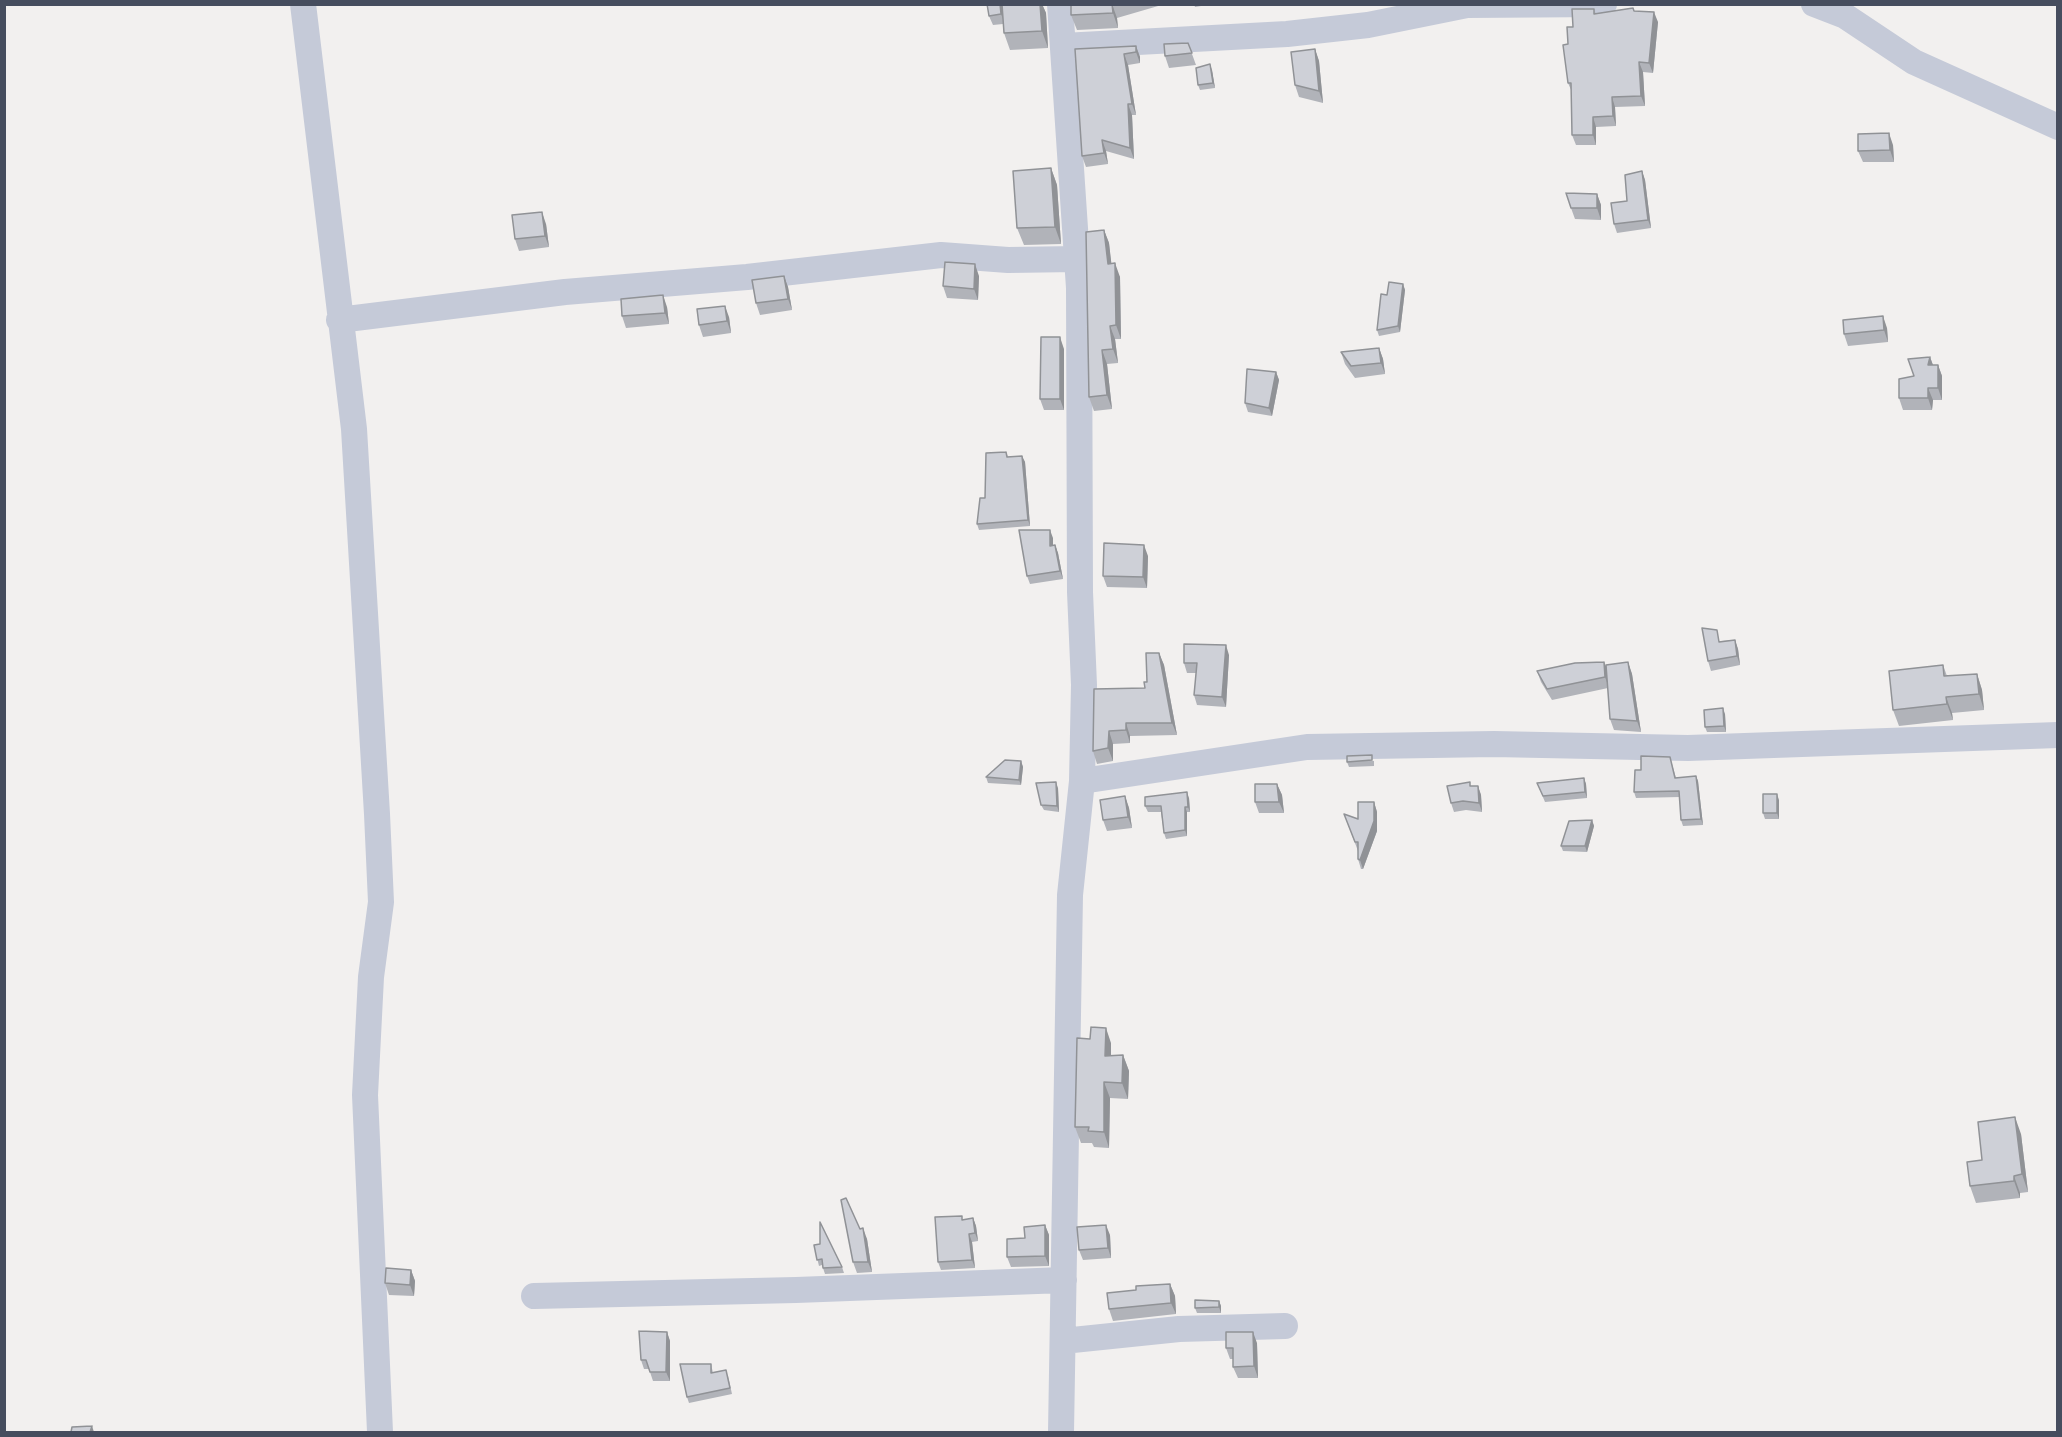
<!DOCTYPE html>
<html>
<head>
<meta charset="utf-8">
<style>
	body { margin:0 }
	#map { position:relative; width:2062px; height:1437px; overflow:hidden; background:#f2f0ef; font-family:Signika,sans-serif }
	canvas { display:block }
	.frame { position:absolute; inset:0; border:6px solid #464d5e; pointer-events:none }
</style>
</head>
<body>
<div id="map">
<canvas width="2062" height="1437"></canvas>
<div class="frame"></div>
</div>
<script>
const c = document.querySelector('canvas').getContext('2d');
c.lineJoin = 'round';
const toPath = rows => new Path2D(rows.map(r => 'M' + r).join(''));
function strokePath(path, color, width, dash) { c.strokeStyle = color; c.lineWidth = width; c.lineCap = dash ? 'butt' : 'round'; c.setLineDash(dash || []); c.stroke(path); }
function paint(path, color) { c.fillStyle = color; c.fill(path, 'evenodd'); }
strokePath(toPath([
	[303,4,354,429,377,814,381,902,371,977,365,1095,380,1432],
	[1060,4,1079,288,1080,592,1084,685,1082,781,1070,895,1061,1432],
	[1814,4,1845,16,1914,62,2058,127],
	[1063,46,1287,34,1368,25,1467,5,1604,4],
	[339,320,565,292,747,277,941,255,1008,260,1077,259],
	[1082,781,1307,747,1494,744,1688,748,2058,735],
	[534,1296,796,1290,1064,1280],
	[1063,1341,1179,1329,1285,1326]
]), '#c5cad8', 26);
paint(toPath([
	[987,4,1042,4,1046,13,1048,48,1010,50,1004,33,1003,24,993,25,989,16],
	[1071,4,1165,4,1117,18,1118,28,1077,30,1071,15],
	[1194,4,1213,4,1195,7],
	[1633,8,1634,11,1658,22,1653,73,1643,72,1645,106,1615,107,1616,126,1596,127,1596,145,1576,145,1572,135,1572,92,1568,83,1568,44,1573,27,1594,9,1596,14],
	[1188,43,1196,65,1169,68,1165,56],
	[1136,46,1140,57,1140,63,1128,65,1136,115,1132,115,1134,159,1106,151,1108,164,1086,167,1082,156,1075,49],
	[1315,49,1319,61,1323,103,1299,97,1295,85],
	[1212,70,1215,88,1200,90,1198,85],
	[1893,145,1894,162,1863,162,1858,151],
	[1051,168,1057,185,1061,244,1024,245,1017,228],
	[1642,171,1645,180,1651,228,1617,233,1614,224,1627,201],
	[1597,194,1601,205,1601,220,1575,219,1571,208],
	[546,224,549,247,519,251,515,239],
	[1104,230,1109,243,1111,263,1120,277,1121,339,1115,339,1118,363,1107,364,1112,409,1094,411,1089,397],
	[784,276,788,287,792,310,760,315,756,303],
	[979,276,978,300,947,298,943,286],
	[1403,284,1405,290,1400,332,1379,336,1377,330,1387,295],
	[667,307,669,324,626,328,622,316],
	[729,317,731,333,703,337,699,325],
	[1887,328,1888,342,1848,346,1844,334],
	[1379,348,1383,359,1385,374,1355,378,1345,364,1341,352],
	[1064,349,1064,410,1044,410,1040,399],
	[1930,357,1933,365,1938,365,1942,376,1942,400,1933,400,1932,410,1903,410,1899,398,1914,376],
	[1276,372,1279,380,1272,416,1248,412,1245,403],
	[1006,452,1008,457,1022,456,1025,462,1030,526,979,530,977,524,985,498],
	[1053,538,1053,546,1055,545,1058,553,1063,579,1030,584,1027,576],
	[1148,556,1147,588,1107,587,1103,576],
	[1735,640,1738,649,1740,665,1711,671,1708,661,1721,641],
	[1159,653,1164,665,1177,735,1130,736,1130,743,1113,744,1113,761,1097,764,1093,751,1094,689,1145,688],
	[1229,655,1226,707,1197,705,1194,695,1196,673,1187,673,1184,663],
	[1628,662,1632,674,1641,732,1614,730,1610,719,1608,688,1552,700,1541,682,1537,671,1606,666],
	[1943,665,1947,676,1977,674,1982,690,1984,710,1952,713,1953,720,1899,726,1893,710],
	[1725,714,1726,732,1707,732,1705,727],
	[1347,756,1374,761,1374,766,1349,767,1347,762],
	[1670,757,1676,778,1696,776,1698,781,1703,825,1683,826,1681,820,1680,797,1636,798,1634,792,1641,770],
	[1021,761,1023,767,1021,785,988,783,986,777],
	[1584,778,1586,784,1587,798,1545,802,1537,783],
	[1277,784,1282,795,1284,813,1259,813,1255,802],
	[1471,786,1478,786,1481,795,1482,812,1466,810,1454,812,1451,803],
	[1058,788,1059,812,1044,810,1041,805],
	[1125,796,1129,808,1132,828,1107,831,1103,820],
	[1189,798,1190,812,1187,812,1187,836,1166,839,1164,833,1161,812,1148,812,1145,806],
	[1779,800,1779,819,1765,819,1763,813],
	[1374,802,1377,812,1377,831,1363,869,1361,869,1358,859,1358,851,1344,814,1358,819],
	[1592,820,1594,826,1587,852,1563,851,1561,846],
	[1111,1043,1111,1056,1123,1055,1129,1071,1128,1099,1110,1098,1109,1148,1094,1147,1092,1143,1081,1143,1075,1127],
	[2021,1134,2028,1192,2020,1193,2020,1198,1976,1203,1970,1186,1982,1160],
	[973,1218,976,1226,978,1241,972,1242,975,1268,941,1270,938,1262,963,1220],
	[1045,1225,1049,1235,1049,1266,1011,1267,1007,1257,1025,1238],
	[860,1229,867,1239,872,1272,857,1273,853,1262],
	[1110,1235,1111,1258,1083,1260,1079,1250],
	[814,1245,842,1267,844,1273,825,1274,822,1265,819,1266],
	[411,1270,415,1281,414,1296,389,1295,385,1283],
	[1170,1284,1175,1296,1176,1314,1113,1321,1109,1309,1136,1290],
	[1219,1301,1221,1306,1221,1313,1197,1313,1195,1308],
	[667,1332,670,1341,670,1381,653,1381,649,1369,644,1369,641,1360],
	[1257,1343,1258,1378,1238,1378,1233,1367,1233,1359,1230,1359,1226,1348],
	[711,1364,713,1373,728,1376,732,1394,689,1403,687,1397]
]), '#b1b3b9');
paint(toPath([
	[1000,4,1002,4,1005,24,1001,14],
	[1040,4,1042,4,1046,13,1048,48,1042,31],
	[1112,4,1117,18,1118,28,1113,13],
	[1654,12,1658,22,1653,73,1649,63],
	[1136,46,1140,57,1140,63,1136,52],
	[1315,49,1319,61,1323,103,1319,91],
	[1124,54,1128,65,1136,115,1132,104],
	[1639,62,1643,72,1645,106,1641,96],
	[1210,64,1212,70,1215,88,1213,83],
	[1612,97,1615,107,1616,126,1613,116],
	[1128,104,1132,115,1134,159,1130,148],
	[1593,117,1596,127,1596,145,1593,135],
	[1889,133,1893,145,1894,162,1890,150],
	[1102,140,1106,151,1108,164,1104,153],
	[1051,168,1057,185,1061,244,1055,227],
	[1642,171,1645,180,1651,228,1648,220],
	[1597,194,1601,205,1601,220,1597,208],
	[542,212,546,224,549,247,545,236],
	[1104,230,1109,243,1113,277,1108,264],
	[1115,263,1120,277,1121,339,1116,325],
	[975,264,979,276,978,300,974,289],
	[784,276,788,287,792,310,788,299],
	[1403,284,1405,290,1400,332,1398,326],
	[663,295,667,307,669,324,665,313],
	[725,306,729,317,731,333,727,321],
	[1883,316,1887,328,1888,342,1884,330],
	[1110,326,1115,339,1118,363,1113,349],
	[1060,337,1064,349,1064,410,1060,399],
	[1379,348,1383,359,1385,374,1381,363],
	[1102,350,1107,364,1112,409,1107,395],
	[1930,357,1934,368,1928,365],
	[1938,365,1942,376,1942,400,1938,388],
	[1276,372,1279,380,1272,416,1269,408],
	[1928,388,1933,400,1932,410,1928,398],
	[1022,456,1025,462,1030,526,1028,520],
	[1050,530,1053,538,1053,554,1050,546],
	[1055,545,1058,553,1063,579,1060,571],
	[1144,545,1148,556,1147,588,1143,577],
	[1735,640,1738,649,1740,665,1737,656],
	[1226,645,1229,655,1226,707,1222,697],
	[1159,653,1164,665,1177,735,1172,723],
	[1604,662,1609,673,1609,688,1605,677],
	[1628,662,1632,674,1641,732,1637,721],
	[1977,674,1982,690,1984,710,1979,694],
	[1946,697,1952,713,1953,720,1947,704],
	[1723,708,1725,714,1726,732,1724,726],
	[1126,723,1130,736,1130,743,1126,730],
	[1109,731,1113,744,1113,761,1108,748],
	[1021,761,1023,767,1021,785,1019,780],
	[1696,776,1698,781,1703,825,1701,819],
	[1584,778,1586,784,1587,798,1585,792],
	[1056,782,1058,788,1059,812,1057,806],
	[1277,784,1282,795,1284,813,1279,802],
	[1478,786,1481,795,1482,812,1479,803],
	[1187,792,1189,798,1190,812,1188,807],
	[1777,794,1779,800,1779,819,1777,813],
	[1125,796,1129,808,1132,828,1128,817],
	[1374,802,1377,812,1377,831,1363,869,1360,860],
	[1185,807,1187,812,1187,836,1185,830],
	[1592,820,1594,826,1587,852,1585,846],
	[1106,1028,1111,1043,1111,1072,1105,1056],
	[1123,1055,1129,1071,1128,1099,1122,1083],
	[1104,1082,1110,1098,1109,1148,1104,1132],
	[2015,1117,2021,1134,2028,1192,2022,1174],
	[2014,1176,2020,1193,2020,1198,2014,1181],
	[973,1218,976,1226,978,1241,975,1233],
	[1045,1225,1049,1235,1049,1266,1045,1256],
	[1106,1225,1110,1235,1111,1258,1108,1248],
	[863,1228,867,1239,872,1272,868,1262],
	[969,1234,972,1242,975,1268,972,1260],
	[411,1270,415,1281,414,1296,410,1285],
	[1170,1284,1175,1296,1176,1314,1171,1303],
	[1219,1301,1221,1306,1221,1313,1219,1307],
	[667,1332,670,1341,670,1381,666,1372],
	[1253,1332,1257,1343,1258,1378,1254,1366],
	[92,1426,94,1432,90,1432]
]), '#909296');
const building = toPath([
	[987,4,1000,4,1001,14,989,16,987,4],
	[1002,4,1040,4,1042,31,1004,33,1002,4],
	[1071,4,1112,4,1113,13,1071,15,1071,4],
	[1633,8,1634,11,1654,12,1649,63,1639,62,1641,96,1612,97,1613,116,1593,117,1593,135,1572,135,1571,83,1568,83,1563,45,1568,44,1567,27,1573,27,1572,9,1594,9,1594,14,1633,8],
	[1188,43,1192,53,1165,56,1164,44,1188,43],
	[1136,46,1136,52,1124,54,1132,104,1128,104,1130,148,1102,140,1104,153,1082,156,1075,49,1136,46],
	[1315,49,1319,91,1295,85,1291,52,1315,49],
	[1210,64,1213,83,1198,85,1196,68,1210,64],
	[1889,133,1890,150,1858,151,1858,134,1889,133],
	[1051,168,1055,227,1017,228,1013,171,1051,168],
	[1642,171,1648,220,1614,224,1611,203,1627,201,1625,175,1642,171],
	[1566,193,1597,194,1597,208,1571,208,1566,193],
	[542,212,545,236,515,239,512,215,542,212],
	[1104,230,1108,264,1115,263,1116,325,1110,326,1113,349,1102,350,1107,395,1089,397,1086,232,1104,230],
	[945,262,975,264,974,289,943,286,945,262],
	[784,276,788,299,756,303,752,280,784,276],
	[1389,282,1403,284,1398,326,1377,330,1381,294,1387,295,1389,282],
	[663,295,665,313,622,316,621,299,663,295],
	[725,306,727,321,699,325,697,309,725,306],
	[1883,316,1884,330,1844,334,1843,320,1883,316],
	[1041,337,1060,337,1060,399,1040,399,1041,337],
	[1379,348,1381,363,1351,366,1341,352,1379,348],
	[1930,357,1928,365,1938,365,1938,388,1928,388,1928,398,1899,398,1899,379,1914,376,1908,359,1930,357],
	[1247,369,1276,372,1269,408,1245,403,1247,369],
	[1006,452,1007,457,1022,456,1028,520,977,524,980,498,985,498,986,453,1006,452],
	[1019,530,1050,530,1050,546,1055,545,1060,571,1027,576,1019,530],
	[1104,543,1144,545,1143,577,1103,576,1104,543],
	[1702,628,1717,630,1719,642,1735,640,1737,656,1708,661,1702,628],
	[1184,644,1226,645,1222,697,1194,695,1197,663,1184,663,1184,644],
	[1146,653,1159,653,1172,723,1126,723,1126,730,1109,731,1108,748,1093,751,1094,689,1145,688,1144,682,1147,682,1146,653],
	[1604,662,1605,677,1547,689,1537,671,1575,663,1604,662],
	[1628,662,1637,721,1610,719,1606,665,1628,662],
	[1943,665,1944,676,1977,674,1979,694,1946,697,1947,704,1893,710,1889,671,1943,665],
	[1723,708,1724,726,1705,727,1704,710,1723,708],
	[1372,755,1372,760,1347,762,1347,756,1372,755],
	[1641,756,1670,757,1675,778,1696,776,1701,819,1681,820,1679,791,1634,792,1635,770,1641,770,1641,756],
	[1005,760,1021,761,1019,780,986,777,1005,760],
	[1584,778,1585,792,1543,796,1537,783,1584,778],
	[1056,782,1057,806,1041,805,1036,783,1056,782],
	[1470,782,1470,786,1478,786,1479,803,1463,801,1451,803,1447,786,1470,782],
	[1255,784,1277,784,1279,802,1255,802,1255,784],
	[1187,792,1188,807,1185,807,1185,830,1164,833,1161,806,1145,806,1145,797,1187,792],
	[1763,794,1777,794,1777,813,1763,813,1763,794],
	[1125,796,1128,817,1103,820,1100,800,1125,796],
	[1358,802,1374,802,1374,821,1360,860,1358,859,1358,842,1355,842,1344,814,1358,819,1358,802],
	[1592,820,1585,846,1561,846,1569,821,1592,820],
	[1091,1027,1106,1028,1105,1056,1123,1055,1122,1083,1104,1082,1104,1132,1088,1131,1089,1127,1075,1127,1077,1038,1090,1039,1091,1027],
	[2015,1117,2022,1174,2014,1176,2014,1181,1970,1186,1967,1162,1982,1160,1978,1122,2015,1117],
	[846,1198,860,1229,863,1228,868,1262,853,1262,841,1200,846,1198],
	[962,1216,962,1220,973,1218,975,1233,969,1234,972,1260,938,1262,935,1217,962,1216],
	[820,1222,842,1267,823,1268,822,1259,817,1260,814,1245,820,1244,820,1222],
	[1045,1225,1045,1256,1007,1257,1007,1239,1025,1238,1024,1227,1045,1225],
	[1106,1225,1108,1248,1079,1250,1077,1227,1106,1225],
	[386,1268,411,1270,410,1285,385,1283,386,1268],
	[1170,1284,1171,1303,1109,1309,1107,1293,1136,1290,1136,1286,1170,1284],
	[1195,1300,1219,1301,1219,1307,1195,1308,1195,1300],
	[639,1331,667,1332,666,1372,650,1372,646,1360,641,1360,639,1331],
	[1226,1332,1253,1332,1254,1366,1233,1367,1233,1348,1226,1348,1226,1332],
	[680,1364,711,1364,711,1373,726,1370,730,1388,687,1397,680,1364],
	[92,1426,90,1432,71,1432,72,1427,92,1426]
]);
paint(building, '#ced0d7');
strokePath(building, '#909296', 1.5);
</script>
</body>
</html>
